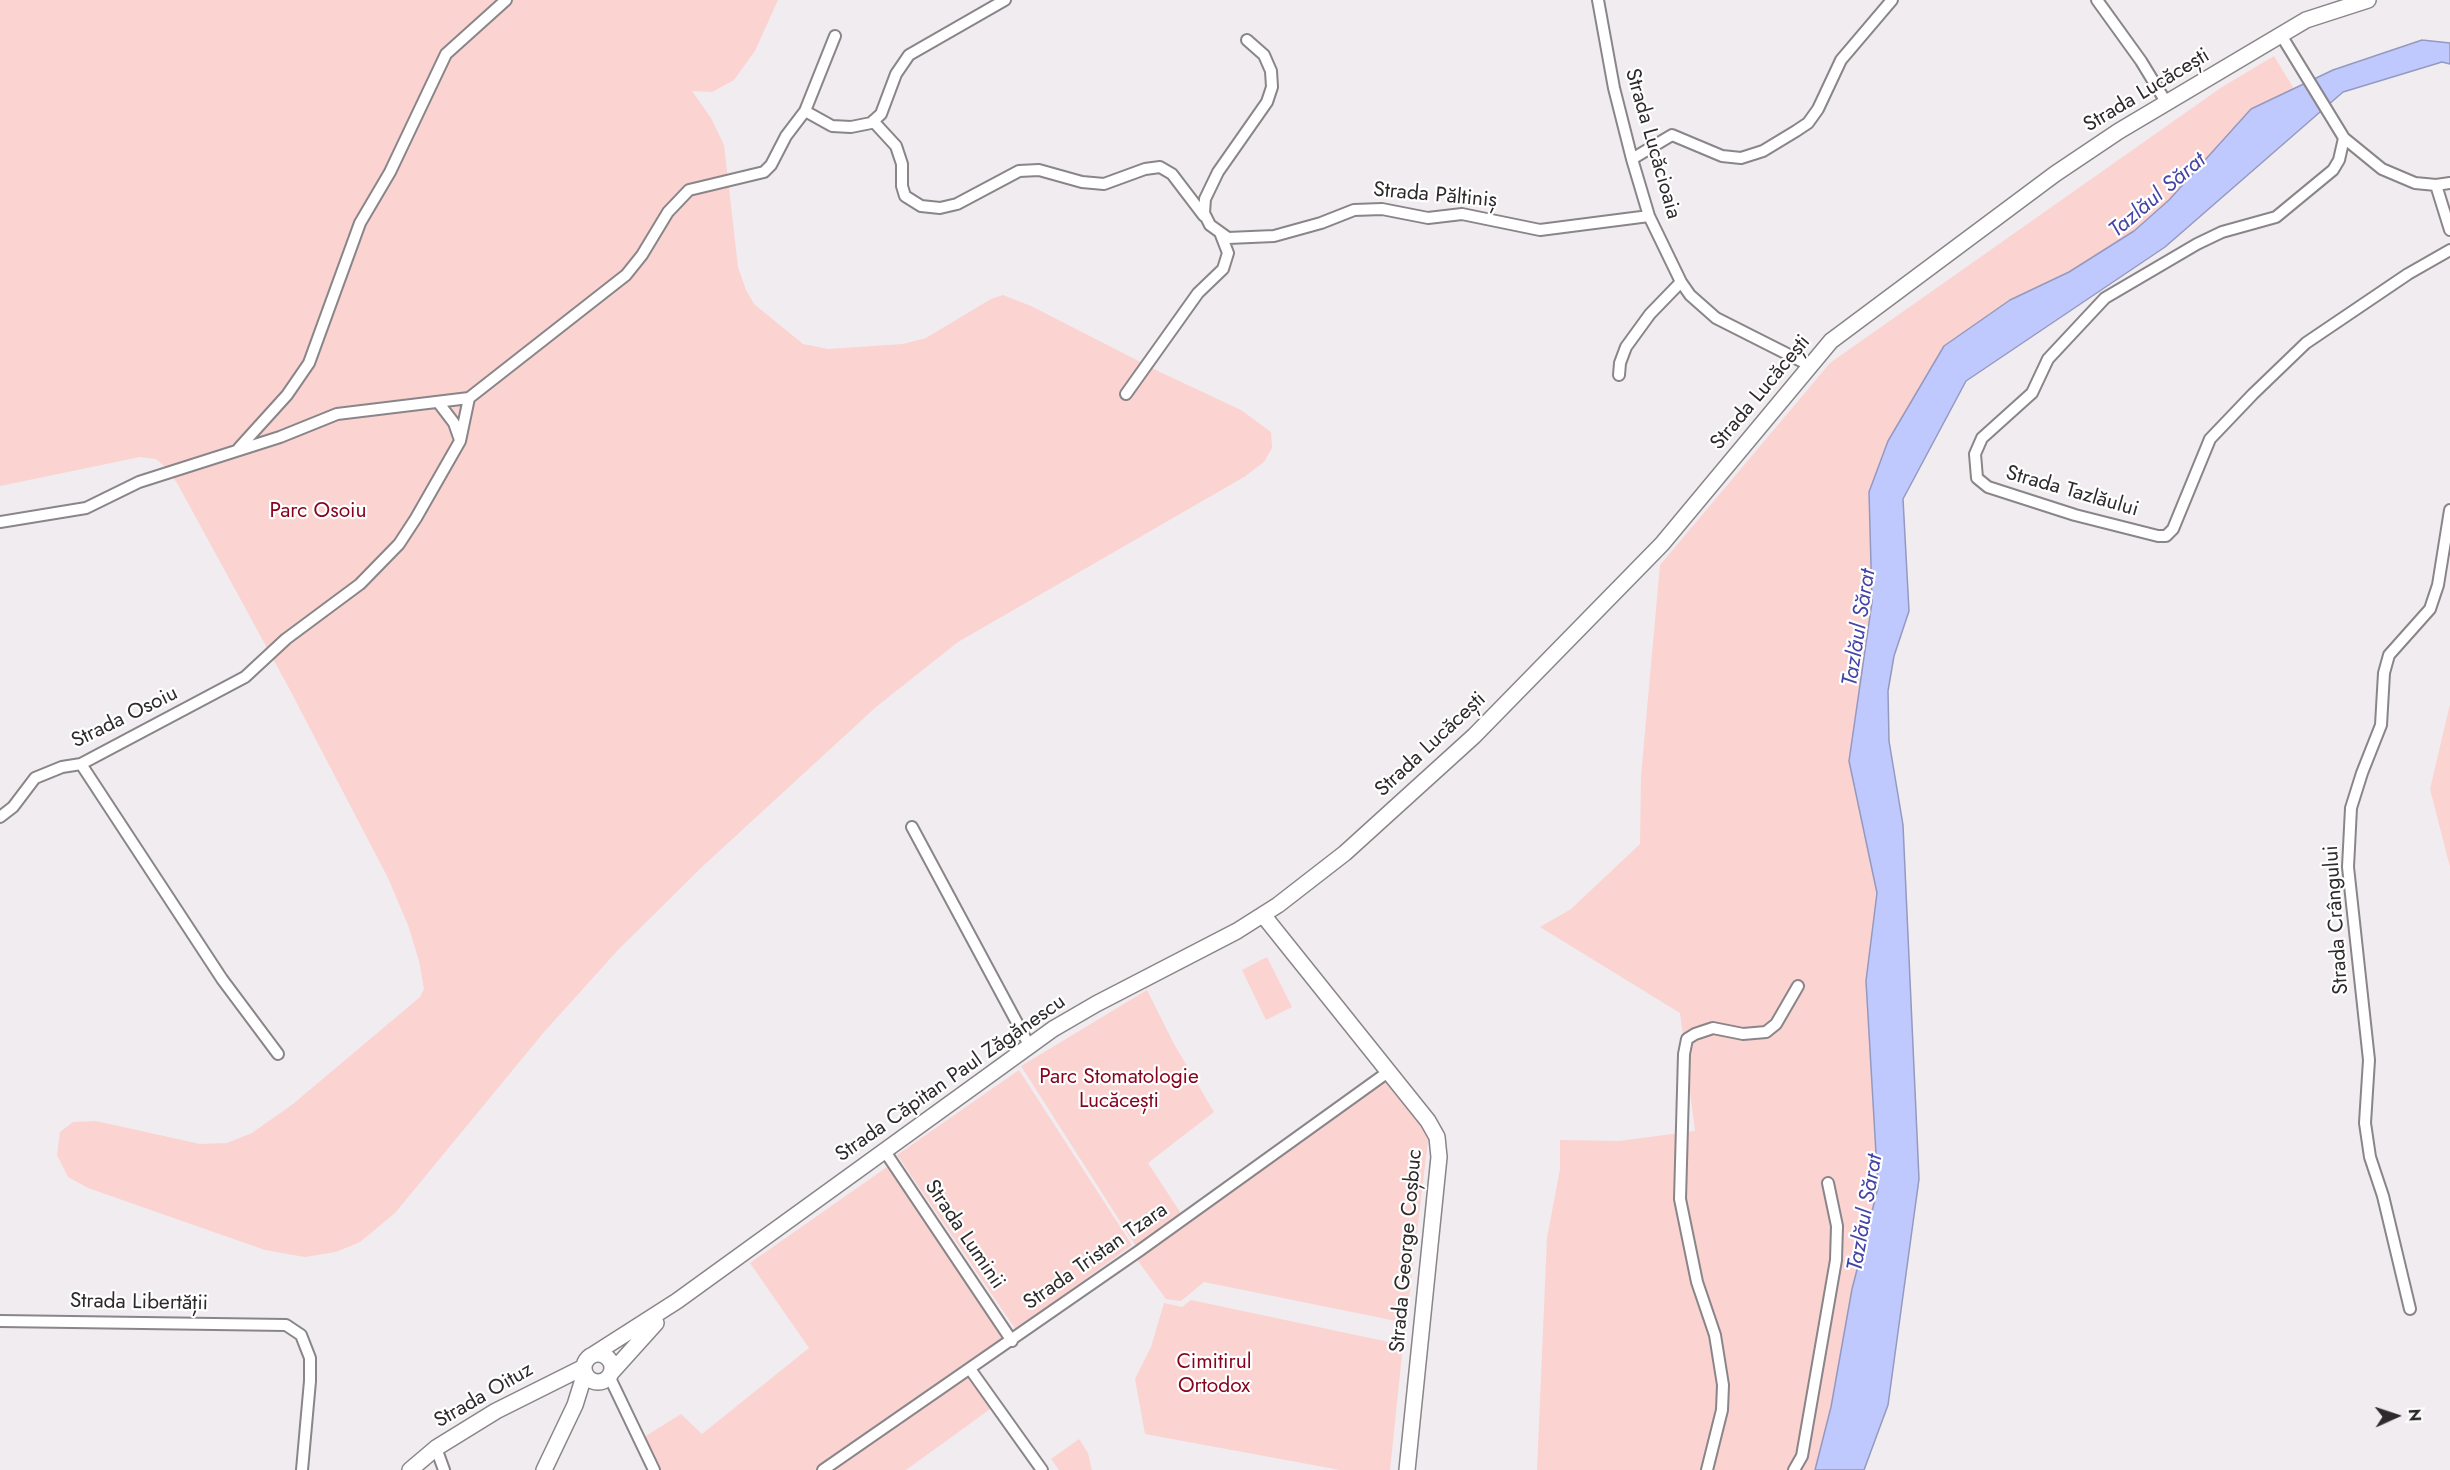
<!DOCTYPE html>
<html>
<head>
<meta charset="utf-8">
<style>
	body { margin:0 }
	#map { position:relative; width:2450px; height:1470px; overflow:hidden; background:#f1ecf0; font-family:Jost,sans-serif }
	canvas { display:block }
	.north { position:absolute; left:2366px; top:1386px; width:60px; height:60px; -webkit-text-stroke:4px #fff; paint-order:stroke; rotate:87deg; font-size:16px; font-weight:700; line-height:24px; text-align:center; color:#2c2a2b }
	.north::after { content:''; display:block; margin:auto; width:21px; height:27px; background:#2c2a2b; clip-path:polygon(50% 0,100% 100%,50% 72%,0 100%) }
</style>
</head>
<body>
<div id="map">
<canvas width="2450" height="1470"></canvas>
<div class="north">N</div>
</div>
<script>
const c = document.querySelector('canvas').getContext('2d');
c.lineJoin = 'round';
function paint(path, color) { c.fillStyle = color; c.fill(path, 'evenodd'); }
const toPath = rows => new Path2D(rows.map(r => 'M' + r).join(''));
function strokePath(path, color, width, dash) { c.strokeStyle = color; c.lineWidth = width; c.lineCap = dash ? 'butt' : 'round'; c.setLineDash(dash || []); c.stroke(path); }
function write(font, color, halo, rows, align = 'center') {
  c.font = font + ' Jost,sans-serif'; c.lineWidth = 4.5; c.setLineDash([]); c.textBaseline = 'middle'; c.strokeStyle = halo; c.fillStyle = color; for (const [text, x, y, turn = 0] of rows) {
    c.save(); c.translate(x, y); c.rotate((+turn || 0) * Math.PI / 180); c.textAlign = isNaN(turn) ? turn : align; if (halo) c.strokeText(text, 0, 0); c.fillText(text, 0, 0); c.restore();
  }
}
paint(toPath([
	[0,0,778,0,755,51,734,80,712,92,692,91,711,118,724,145,738,267,746,290,754,304,803,344,828,349,903,344,926,338,991,299,1003,295,1031,306,1160,372,1241,410,1271,432,1272,448,1264,462,1244,477,958,642,876,707,703,866,618,950,544,1032,395,1213,360,1242,336,1252,305,1257,265,1250,88,1188,68,1177,57,1155,60,1132,73,1122,96,1121,200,1144,227,1143,252,1133,293,1104,420,997,424,989,419,961,408,925,388,878,290,690,177,483,166,468,156,459,140,457,0,486],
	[2274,56,2294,89,2251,109,2169,200,2134,231,2069,272,2010,300,1888,441,1869,492,1872,602,1849,761,1877,893,1866,981,1878,1188,1852,1289,1831,1407,1815,1470,1537,1470,1547,1238,1560,1169,1560,1140,1619,1141,1695,1131,1680,1013,1540,927,1571,909,1640,844,1641,776,1660,565,1830,363,2222,87],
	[2450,704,2450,867,2430,789],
	[1267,957,1292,1007,1266,1020,1242,970],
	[1147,990,1174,1044,1214,1112,1148,1163,1184,1218,1139,1251,1021,1066],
	[1019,1070,1132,1245,1016,1330,897,1155],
	[1383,1076,1429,1133,1406,1323,1204,1282,1181,1301,1166,1299,1135,1257],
	[887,1167,1004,1337,815,1470,657,1470,641,1439,681,1414,702,1434,809,1348,750,1263],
	[1191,1300,1403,1345,1390,1470,1340,1470,1145,1434,1135,1379,1151,1347,1164,1303,1182,1307],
	[968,1374,993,1407,906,1470,831,1470],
	[1079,1439,1088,1453,1092,1470,1059,1470,1051,1459]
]), '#fbd3d1');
const water = toPath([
	[2422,40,2450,43,2450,64,2442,62,2343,92,2165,247,1966,381,1903,499,1909,611,1894,656,1888,691,1889,741,1903,825,1919,1179,1888,1405,1864,1470,1815,1470,1831,1407,1852,1289,1878,1188,1866,981,1877,893,1849,761,1872,602,1869,492,1888,441,1944,346,2010,300,2069,272,2134,231,2169,200,2251,109,2333,70,2422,40]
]);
paint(water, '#c0c9fe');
strokePath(water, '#9499bf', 1.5);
const street = toPath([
	[1598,0,1614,88,1632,159,1649,216,1681,282,1690,295,1716,318,1811,366],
	[2097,0,2141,61,2166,102],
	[2281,35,2344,138,2382,169,2415,183,2436,185,2450,183],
	[1247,40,1264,55,1271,71,1272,87,1267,102,1218,172,1205,199,1204,213,1210,225,1228,238,1274,236,1321,223,1354,210,1382,209,1428,218,1462,214,1540,230,1649,216],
	[805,111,832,126,851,127,871,123,881,114,896,74,909,55,1005,0],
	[873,121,896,146,902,164,902,186,905,196,921,206,940,208,957,204,1019,171,1039,170,1082,182,1104,184,1145,169,1160,167,1172,174,1204,216],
	[2344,138,2339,160,2333,170,2276,217,2222,232,2197,244,2105,298,2048,359,2032,393,1982,438,1975,454,1977,478,1988,487,2075,515,2158,536,2166,536,2173,529,2210,439,2253,394,2306,343,2408,274,2450,250],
	[1632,159,1672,135,1722,156,1741,158,1763,151,1796,131,1808,123,1818,109,1841,60,1892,0],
	[2436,185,2450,230],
	[1619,375,1620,363,1626,347,1650,314,1681,282],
	[1126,394,1198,293,1223,269,1228,253,1221,235],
	[438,402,454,423,460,440],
	[239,448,287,395,309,363,360,223,390,172,446,54,506,0],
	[0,522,86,508,139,482,280,437,337,414,469,398,626,275,642,255,668,212,689,190,764,172,771,165,786,136,805,111,835,36],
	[81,764,222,979,278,1054],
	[0,817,13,807,35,778,62,767,81,764,245,677,286,639,360,584,399,544,416,518,460,441,469,398],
	[912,827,1029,1045],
	[884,1150,1012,1341],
	[2410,1309,2383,1196,2370,1157,2365,1123,2369,1060,2348,867,2351,808,2362,773,2381,725,2384,673,2389,655,2430,609,2438,585,2450,510],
	[0,1321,286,1325,301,1335,310,1358,310,1381,302,1470],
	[970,1369,1042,1470],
	[609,1376,654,1470],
	[436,1448,444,1470],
	[823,1470,1139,1251,1388,1072],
	[1707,1470,1722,1410,1723,1385,1715,1335,1697,1282,1680,1199,1684,1054,1687,1039,1695,1034,1713,1028,1743,1034,1766,1032,1776,1024,1798,986],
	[1794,1470,1802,1456,1836,1260,1837,1226,1828,1183]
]);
const secondary = toPath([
	[1263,915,1428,1121,1437,1137,1439,1157,1407,1470],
	'584 1368a14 14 0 1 1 28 0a14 14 0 1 1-28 0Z',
	[591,1356,677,1301,1053,1029,1096,1004,1237,931,1278,905,1345,853,1474,736,1662,544,1831,341,2055,174,2119,131,2306,20,2368,0],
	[611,1373,656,1323],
	[410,1470,436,1448,496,1411,584,1367],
	[544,1470,575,1405,585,1373]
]);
strokePath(street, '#898589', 14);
strokePath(secondary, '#898589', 18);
strokePath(street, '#fff', 10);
strokePath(secondary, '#fff', 15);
write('21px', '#2c2a2b', '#fff', [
	["Strada Lucăcești",2147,91,-31],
	["Strada Lucăcioaia",1652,144,74],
	["Strada Păltiniș",1435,196,5],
	["Strada Lucăcești",1761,393,-50],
	["Strada Tazlăului",2072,492,16],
	["Strada Osoiu",125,718,-26],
	["Strada Lucăcești",1431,745,-43],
	["Strada Crângului",2337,920,-94],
	["Strada Căpitan Paul Zăgănescu",951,1079,-35],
	["Strada Luminii",964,1235,56],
	["Strada George Coșbuc",1407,1251,-85],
	["Strada Tristan Tzara",1096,1257,-35],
	["Strada Libertății",139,1303,1],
	["Strada Oituz",484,1396,-30]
]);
write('21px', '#85031c', '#fff', [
	["Parc Osoiu",318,512],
	["Parc Stomatologie",1119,1078],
	["Lucăcești",1119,1102],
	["Cimitirul",1214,1363],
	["Ortodox",1214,1387]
]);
write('italic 22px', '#4344a7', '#fff', [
	["Tazlăul Sărat",2158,196,-40],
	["Tazlăul Sărat",1860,628,-81],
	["Tazlăul Sărat",1866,1213,-80]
]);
</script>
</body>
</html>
